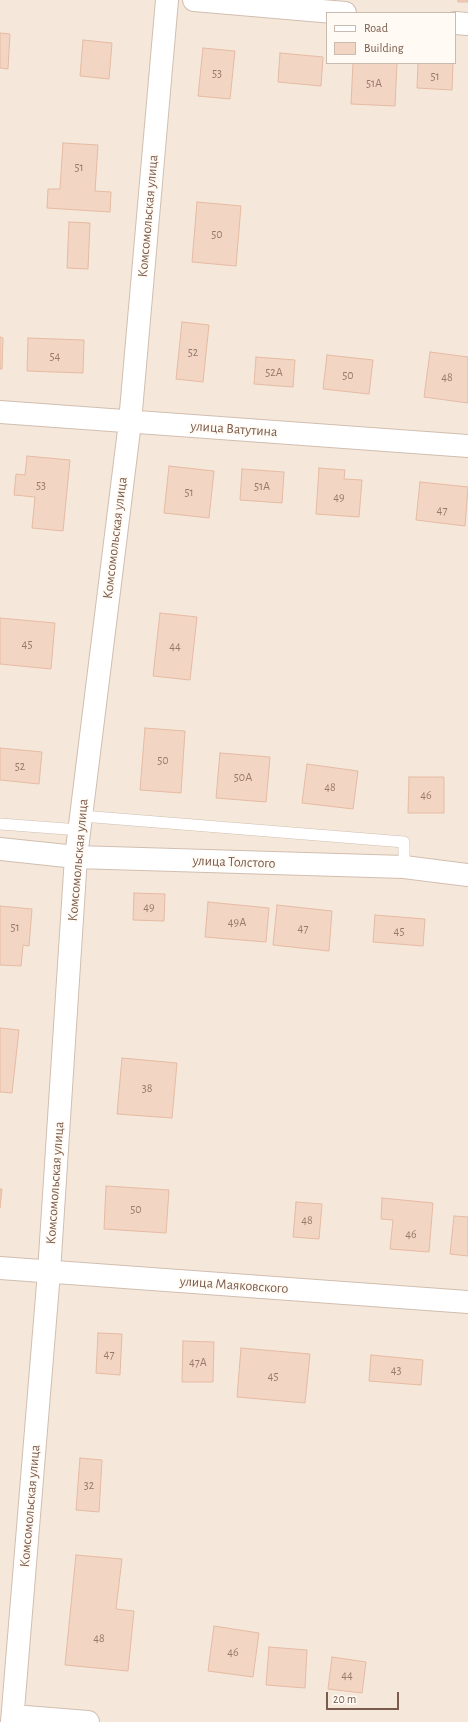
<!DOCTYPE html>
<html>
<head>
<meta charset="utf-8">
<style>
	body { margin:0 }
	#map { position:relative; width:468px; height:1722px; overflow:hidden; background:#fdf6ec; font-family:"Alegreya Sans",sans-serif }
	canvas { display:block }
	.legend { position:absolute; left:326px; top:12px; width:130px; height:52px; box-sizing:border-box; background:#fffaf3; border:1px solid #cabbb1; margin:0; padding:5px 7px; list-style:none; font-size:12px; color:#7a5c4d }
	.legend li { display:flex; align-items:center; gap:8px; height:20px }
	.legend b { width:20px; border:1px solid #cabbb1 }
	.scale { position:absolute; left:326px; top:1692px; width:73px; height:18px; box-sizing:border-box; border:2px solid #7a5c4d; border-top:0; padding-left:5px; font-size:12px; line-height:14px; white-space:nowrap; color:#7a5c4d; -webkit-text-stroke:3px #fffaf3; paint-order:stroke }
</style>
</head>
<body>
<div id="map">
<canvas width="468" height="1722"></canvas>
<ul class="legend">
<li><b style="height:5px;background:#fff"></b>Road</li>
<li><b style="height:11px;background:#f3d5c3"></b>Building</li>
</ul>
<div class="scale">20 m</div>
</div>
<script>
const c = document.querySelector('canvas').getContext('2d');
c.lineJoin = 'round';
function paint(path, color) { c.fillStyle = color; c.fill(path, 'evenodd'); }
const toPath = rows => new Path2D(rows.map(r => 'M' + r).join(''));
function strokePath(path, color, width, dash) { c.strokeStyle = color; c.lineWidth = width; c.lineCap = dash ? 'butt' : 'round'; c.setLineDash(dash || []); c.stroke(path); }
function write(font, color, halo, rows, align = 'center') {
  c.font = font + ' "Alegreya Sans",sans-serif'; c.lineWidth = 3.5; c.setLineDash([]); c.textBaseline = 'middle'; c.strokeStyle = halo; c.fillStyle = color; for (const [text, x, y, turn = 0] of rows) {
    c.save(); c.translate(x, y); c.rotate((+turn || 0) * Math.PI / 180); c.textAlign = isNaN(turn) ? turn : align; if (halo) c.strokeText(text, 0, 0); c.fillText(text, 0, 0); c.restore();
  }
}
paint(toPath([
	[0,0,468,0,468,1722,0,1722],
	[327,13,455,13,455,63,327,63]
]), '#f5e8da');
const building = toPath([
	[458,0,468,0,468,2,458,2,458,0],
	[0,33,10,34,8,69,0,68,0,33],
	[83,40,112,43,109,79,80,76,83,40],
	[203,48,235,51,230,99,198,96,203,48],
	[280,53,323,57,321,86,278,82,280,53],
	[353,63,397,63,395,106,351,104,353,63],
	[418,63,453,63,452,90,417,88,418,63],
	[63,143,98,145,95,191,111,192,110,212,47,208,48,189,60,189,63,143],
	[197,202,241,206,236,266,192,262,197,202],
	[69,222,90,223,88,269,67,268,69,222],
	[182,322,209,325,203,382,176,379,182,322],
	[0,337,3,338,2,369,0,369,0,337],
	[28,338,84,340,83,373,27,371,28,338],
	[430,352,468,357,468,403,424,397,430,352],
	[327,355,373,360,369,394,323,389,327,355],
	[256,357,295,360,293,387,254,384,256,357],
	[27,456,70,460,63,531,32,528,35,497,14,495,16,474,25,475,27,456],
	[169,466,214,471,209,518,164,513,169,466],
	[319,468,345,470,344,479,362,480,359,517,316,514,319,468],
	[242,469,284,472,282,503,240,500,242,469],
	[420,482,468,487,465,526,416,520,420,482],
	[160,613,197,617,190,680,153,676,160,613],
	[0,618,55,623,51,669,0,664,0,618],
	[145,728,185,731,181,793,140,790,145,728],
	[0,748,42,752,39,784,0,780,0,748],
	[220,753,270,757,266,802,216,798,220,753],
	[307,764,358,771,353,809,302,803,307,764],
	[409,777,444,777,444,813,408,813,409,777],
	[134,893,165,894,164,921,133,920,134,893],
	[208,902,269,908,266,942,205,937,208,902],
	[277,905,332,911,329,951,273,945,277,905],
	[0,906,32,909,29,946,23,945,21,966,0,965,0,906],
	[375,915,425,919,423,946,373,942,375,915],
	[0,1028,19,1030,12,1093,0,1092,0,1028],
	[122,1058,177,1063,172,1118,117,1114,122,1058],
	[106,1186,169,1190,166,1233,104,1229,106,1186],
	[0,1189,2,1189,0,1208,0,1189],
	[382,1198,433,1203,429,1252,390,1249,393,1220,381,1219,382,1198],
	[296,1202,322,1204,319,1239,293,1237,296,1202],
	[454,1216,468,1217,468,1256,450,1254,454,1216],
	[98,1333,122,1334,120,1375,96,1373,98,1333],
	[183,1341,214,1342,213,1382,182,1382,183,1341],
	[241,1348,310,1354,305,1403,237,1397,241,1348],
	[371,1355,423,1360,421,1385,369,1381,371,1355],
	[80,1458,102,1460,99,1512,76,1510,80,1458],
	[76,1555,122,1559,116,1609,134,1611,128,1671,65,1665,76,1555],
	[214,1626,259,1633,253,1677,208,1671,214,1626],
	[269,1647,307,1650,305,1688,266,1685,269,1647],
	[332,1657,366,1662,362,1693,328,1689,332,1657]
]);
paint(building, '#f3d5c3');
strokePath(building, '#e6bba3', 1);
const lane = toPath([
	[82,816,404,842,404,867],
	[0,824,80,830]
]);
const street = toPath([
	[194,0,345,13],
	[455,23,468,24],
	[0,412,468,446],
	[0,849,76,857,404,867,468,875],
	[0,1268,468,1302],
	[13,1716,88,1722],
	[12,1722,49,1272,76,857,130,422,167,0]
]);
strokePath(lane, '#d1beb0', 12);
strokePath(street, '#d1beb0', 24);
strokePath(lane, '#fff', 11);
strokePath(street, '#fff', 22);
write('12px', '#987a6a', null, [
	["53",217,73],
	["51",435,76],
	["51А",374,83],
	["51",79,167],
	["50",217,234],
	["52",193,352],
	["54",55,356],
	["52А",274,372],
	["50",348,375],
	["48",447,377],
	["53",41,485],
	["51А",262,486],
	["51",189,492],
	["49",339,497],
	["47",442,510],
	["45",27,644],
	["44",175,646],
	["50",163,760],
	["52",20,766],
	["50А",243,777],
	["48",330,787],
	["46",426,795],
	["49",149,907],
	["49А",237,922],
	["51",15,927],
	["47",303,928],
	["45",399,931],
	["38",147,1088],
	["50",136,1209],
	["48",307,1220],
	["46",411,1234],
	["47",109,1354],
	["47А",198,1362],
	["43",396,1370],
	["45",273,1376],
	["32",89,1485],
	["48",99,1638],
	["46",233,1652],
	["44",347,1675]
]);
write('14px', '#7a5c4d', '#fffaf3', [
	["Комсомольская улица",148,216,-85],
	["улица Ватутина",234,429,4],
	["Комсомольская улица",115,538,-83],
	["Комсомольская улица",78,860,-85],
	["улица Толстого",234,862,2],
	["Комсомольская улица",55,1183,-86],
	["улица Маяковского",234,1285,4],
	["Комсомольская улица",30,1506,-85]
]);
</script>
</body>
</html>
